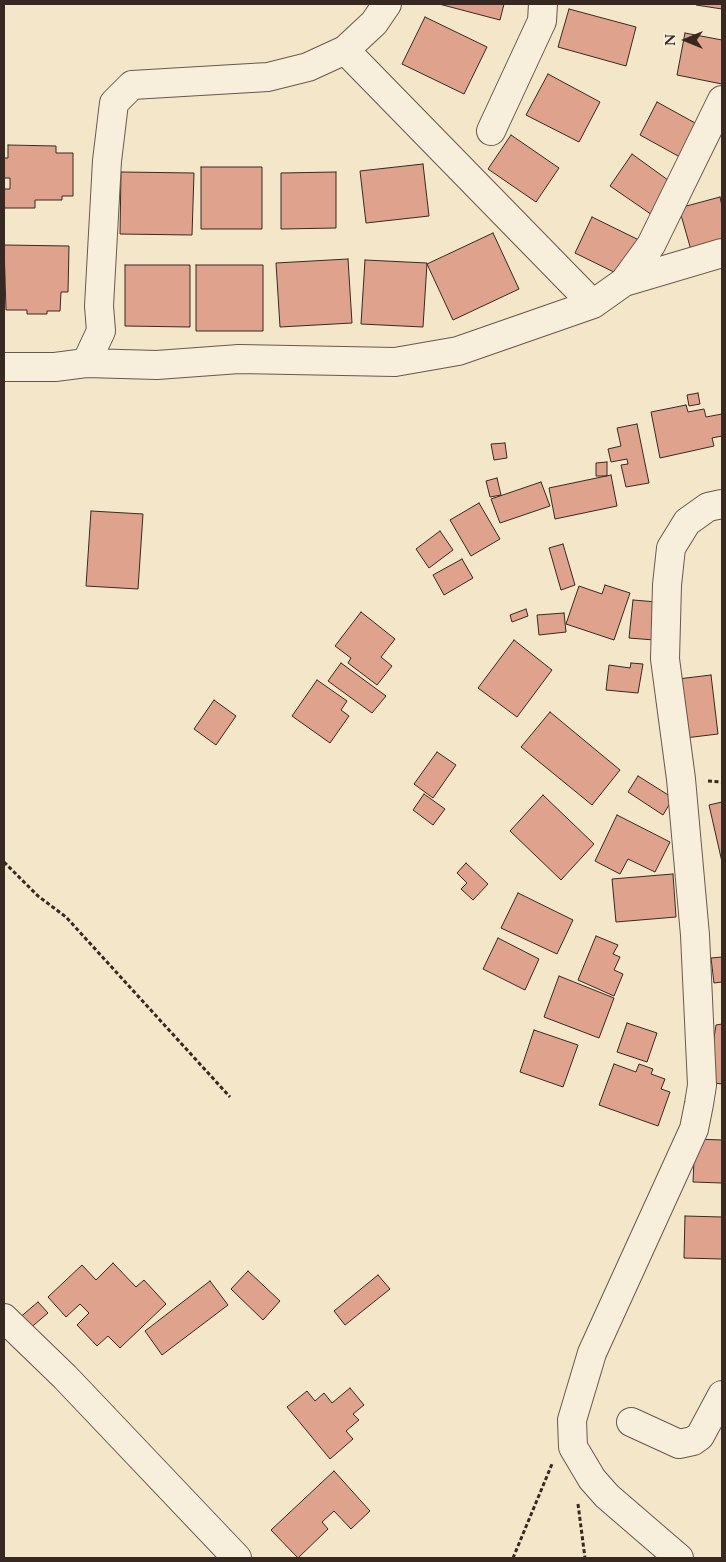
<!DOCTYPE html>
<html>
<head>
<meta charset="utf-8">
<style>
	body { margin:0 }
	#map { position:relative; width:726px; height:1562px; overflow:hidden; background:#f3e6c9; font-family:Cardo,serif }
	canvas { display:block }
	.frame { position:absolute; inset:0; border:5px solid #382822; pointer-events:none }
	.north { position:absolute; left:661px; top:15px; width:50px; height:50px; -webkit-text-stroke:4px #f7efdc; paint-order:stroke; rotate:270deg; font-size:14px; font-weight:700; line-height:20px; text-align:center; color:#382822 }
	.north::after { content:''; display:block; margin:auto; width:18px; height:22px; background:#382822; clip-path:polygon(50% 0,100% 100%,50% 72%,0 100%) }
</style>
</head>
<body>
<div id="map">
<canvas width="726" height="1562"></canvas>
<div class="frame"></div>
<div class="north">N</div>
</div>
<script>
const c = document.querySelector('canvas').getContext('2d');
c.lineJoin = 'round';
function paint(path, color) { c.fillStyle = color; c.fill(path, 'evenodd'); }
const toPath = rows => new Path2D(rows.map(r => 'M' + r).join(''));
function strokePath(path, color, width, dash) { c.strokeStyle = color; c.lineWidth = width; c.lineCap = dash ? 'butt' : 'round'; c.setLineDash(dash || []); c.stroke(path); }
const building = toPath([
	[439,4,504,4,500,20,439,4],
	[696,4,722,4,722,9,696,5,696,4],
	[569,9,636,27,626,66,558,47,569,9],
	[425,17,487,47,464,94,402,64,425,17],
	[685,33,722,40,722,84,677,75,685,33],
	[548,74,600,102,579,142,526,115,548,74],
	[657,102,706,129,689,162,640,135,657,102],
	[511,135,559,168,536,202,488,169,511,135],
	[8,145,56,146,56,153,73,153,73,196,62,196,62,200,35,200,35,208,4,208,4,189,10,189,10,178,4,178,4,158,8,158,8,145],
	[632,154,679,188,658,219,610,186,632,154],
	[423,164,429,216,366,223,360,171,423,164],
	[201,167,262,167,262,229,201,229,201,167],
	[121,172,194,173,192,235,120,234,121,172],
	[336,172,336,228,281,229,281,173,336,172],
	[720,197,722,206,722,249,693,257,679,208,720,197],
	[592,217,641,241,624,277,575,253,592,217],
	[493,233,519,289,453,320,427,264,493,233],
	[4,245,69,246,68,292,61,292,60,311,47,311,47,314,27,314,27,310,6,310,4,245],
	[348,259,352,323,280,327,276,263,348,259],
	[365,260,427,263,423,327,361,324,365,260],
	[125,265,190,265,190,327,125,326,125,265],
	[196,265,263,265,263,331,196,331,196,265],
	[698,393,700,404,689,406,687,395,698,393],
	[686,405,688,412,704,409,706,417,722,414,722,436,712,438,714,446,660,458,651,412,686,405],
	[637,424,649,483,626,487,621,465,628,464,627,459,611,462,608,449,621,446,617,428,637,424],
	[505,443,507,458,494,460,491,444,505,443],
	[607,462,607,476,596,476,596,463,607,462],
	[611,475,617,506,555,519,549,488,611,475],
	[497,478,501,495,490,497,486,481,497,478],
	[541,482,550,506,500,523,491,499,541,482],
	[479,503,500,539,471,556,450,520,479,503],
	[91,511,143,514,138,589,86,586,91,511],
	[440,531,453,550,429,568,416,549,440,531],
	[563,544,575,585,561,590,549,548,563,544],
	[462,559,473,578,444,595,433,575,462,559],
	[605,585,630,593,614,640,566,624,579,586,602,594,605,585],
	[633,600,657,602,654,640,629,638,633,600],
	[526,609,528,616,512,622,510,615,526,609],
	[361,612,395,639,381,657,392,666,377,685,348,663,351,658,335,646,361,612],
	[564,613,566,632,539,635,537,615,564,613],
	[514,640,552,670,517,717,478,688,514,640],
	[341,663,386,696,372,713,328,681,341,663],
	[631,663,643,664,638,693,606,690,609,665,630,668,631,663],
	[711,675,718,734,685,738,678,679,711,675],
	[317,680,347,701,341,710,349,716,330,743,292,716,317,680],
	[214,700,236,716,216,745,194,729,214,700],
	[550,712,620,770,592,805,521,747,550,712],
	[437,752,456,765,433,798,414,784,437,752],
	[638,776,673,798,663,815,628,792,638,776],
	[424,794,445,809,433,825,413,810,424,794],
	[543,795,594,844,561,880,510,831,543,795],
	[722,802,722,862,709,805,722,802],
	[617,815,670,842,655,872,628,859,620,874,595,861,617,815],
	[466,863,488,884,473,900,461,889,467,883,457,873,466,863],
	[673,874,676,917,616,922,612,879,673,874],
	[518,893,573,920,557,954,501,928,518,893],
	[596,936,618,945,613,954,620,957,614,970,623,974,614,996,578,980,596,936],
	[498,938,539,959,525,990,483,969,498,938],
	[722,957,722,982,714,983,711,958,722,957],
	[559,976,614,998,599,1038,544,1017,559,976],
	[627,1023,657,1033,647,1062,617,1052,627,1023],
	[722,1024,722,1084,707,1082,716,1025,722,1024],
	[534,1030,578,1045,563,1087,520,1072,534,1030],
	[614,1064,636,1072,639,1064,653,1069,651,1074,665,1079,661,1089,670,1092,658,1126,599,1105,614,1064],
	[695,1139,722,1140,722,1183,693,1182,695,1139],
	[685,1216,722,1217,722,1259,684,1258,685,1216],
	[113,1263,136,1287,144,1280,166,1304,120,1348,108,1336,97,1346,77,1325,89,1313,80,1304,66,1317,48,1297,82,1265,96,1280,113,1263],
	[248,1271,280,1301,263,1320,231,1289,248,1271],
	[378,1275,390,1289,345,1325,334,1311,378,1275],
	[210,1281,228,1305,162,1355,145,1331,210,1281],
	[38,1302,48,1313,28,1330,18,1319,38,1302],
	[350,1388,364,1405,353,1414,359,1420,346,1431,353,1439,330,1459,287,1407,307,1391,315,1401,324,1393,332,1403,350,1388],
	[334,1471,370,1511,351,1529,334,1511,322,1522,328,1529,298,1558,271,1530,334,1471]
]);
paint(building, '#dfa38d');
strokePath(building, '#382822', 1);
const minor = toPath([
	[345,50,593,304],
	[491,131,542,21,543,4],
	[624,282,722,253],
	[86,363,157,365,239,359,395,362,458,351,593,304,624,282,651,245,722,100],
	[4,367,55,367,86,363,101,331,99,306,107,161,114,103,132,85,268,77,308,67,345,50,374,23,387,4],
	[4,1318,65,1377,237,1558],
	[631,1422,679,1444,693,1441,700,1436,722,1395],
	[679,1558,607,1496,592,1479,573,1447,572,1420,592,1353,694,1129,699,1104,702,1085,695,935,681,779,665,659,667,585,671,548,687,522,708,507,722,504]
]);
strokePath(minor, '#67584c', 30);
strokePath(toPath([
	[708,781,722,782],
	[4,862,38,896,66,917,230,1097],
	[578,1504,585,1558],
	[513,1558,552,1464]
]), '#382822', 3, [4, 2.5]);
strokePath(minor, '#f7efdc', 28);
</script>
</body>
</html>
